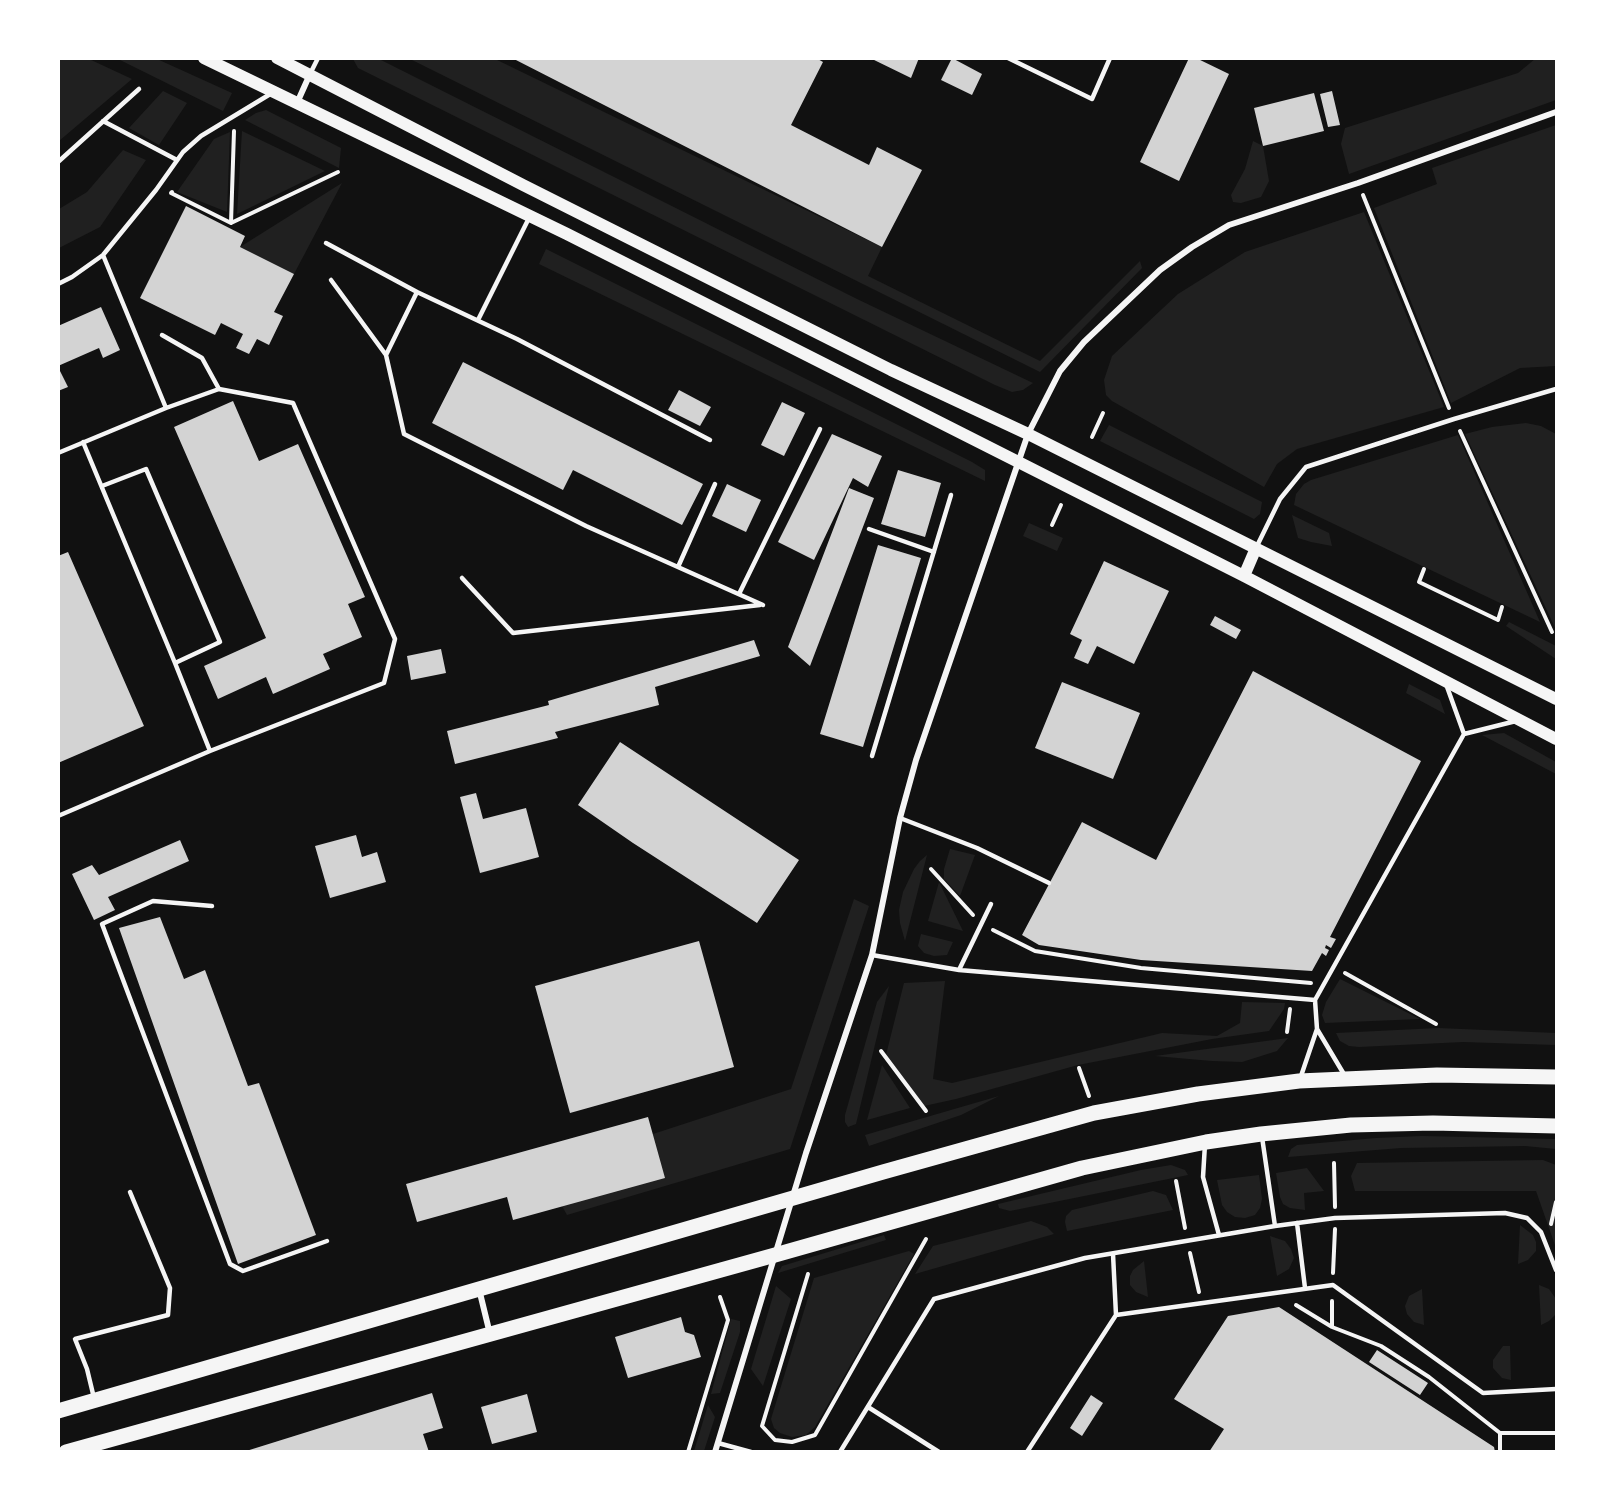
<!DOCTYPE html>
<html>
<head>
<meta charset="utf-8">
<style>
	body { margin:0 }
	#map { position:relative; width:1615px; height:1510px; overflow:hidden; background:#111; font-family:"Fira Sans Condensed",sans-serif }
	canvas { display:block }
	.frame { position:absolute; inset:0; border:60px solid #fff; pointer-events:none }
</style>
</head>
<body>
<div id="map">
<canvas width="1615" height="1510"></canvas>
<div class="frame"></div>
</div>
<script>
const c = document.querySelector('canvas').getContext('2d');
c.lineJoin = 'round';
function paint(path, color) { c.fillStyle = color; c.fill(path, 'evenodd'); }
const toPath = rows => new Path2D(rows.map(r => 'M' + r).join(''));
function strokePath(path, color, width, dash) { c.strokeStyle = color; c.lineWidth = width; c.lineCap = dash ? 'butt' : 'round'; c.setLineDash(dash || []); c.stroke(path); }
paint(toPath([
	[59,58,89,59,132,79,59,141],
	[118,59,157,59,232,93,223,111],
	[353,59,379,59,857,299,1033,383,1023,390,1012,392,995,385,358,68],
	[410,59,495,59,882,247,868,276,1040,361,1140,261,1142,268,1040,372],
	[1535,59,1556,59,1556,100,1349,174,1341,144,1345,128,1518,73],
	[163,91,187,103,159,145,129,128],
	[266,110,341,148,339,168,245,120,256,113],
	[1556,125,1556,366,1520,368,1451,403,1374,208,1437,184,1432,168],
	[242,131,325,171,237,214],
	[230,132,227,212,177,192,214,139],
	[1253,141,1263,146,1269,181,1261,197,1241,203,1233,202,1231,195,1245,169],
	[123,150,146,160,100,227,59,248,59,209,87,192],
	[342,183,294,274,240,247],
	[1364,212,1444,407,1297,449,1277,464,1264,487,1112,401,1106,395,1104,380,1112,356,1178,294,1245,252],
	[546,249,972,462,985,470,985,481,539,264],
	[1526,423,1541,426,1556,434,1556,630,1465,434,1492,427],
	[1109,425,1262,502,1260,514,1254,519,1100,441],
	[1458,435,1540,622,1294,505,1296,494,1304,484,1311,480],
	[1292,515,1329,533,1332,546,1311,542,1298,538],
	[1029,523,1063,538,1057,551,1023,536],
	[1509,622,1556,646,1556,659,1506,626],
	[1409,684,1440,700,1445,714,1406,693],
	[1504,733,1556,762,1556,774,1482,735],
	[950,849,975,855,960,896,944,879,944,869],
	[927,855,905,941,900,923,899,910,903,892,914,869,920,861],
	[939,882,963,931,928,921],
	[854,899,869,906,790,1149,567,1215,562,1206,653,1134,791,1089],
	[921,934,953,942,947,955,934,956,924,953,918,946],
	[1340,979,1420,1019,1325,1023,1322,1015,1326,1002],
	[945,981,933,1079,952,1083,1162,1033,1217,1036,1240,1023,1242,1002,1285,1003,1284,1009,1269,1031,1212,1039,1078,1065,956,1099,924,1106,886,1055,904,983],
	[889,986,856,1124,848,1127,845,1122,845,1115,877,1002],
	[1438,1028,1556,1033,1556,1045,1463,1042,1359,1047,1349,1046,1340,1041,1336,1033],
	[1288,1038,1277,1051,1242,1062,1212,1061,1155,1056],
	[882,1065,910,1108,867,1120],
	[999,1096,961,1115,869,1146,865,1135],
	[1422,1136,1556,1139,1556,1149,1525,1146,1401,1148,1288,1157,1291,1149,1297,1145,1376,1138],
	[1543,1160,1556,1165,1556,1248,1536,1191,1355,1191,1351,1176,1357,1163],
	[1171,1165,1185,1170,1188,1175,1010,1211,999,1208,998,1204,1141,1170],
	[1307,1168,1324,1191,1304,1193,1305,1210,1290,1208,1283,1204,1280,1197,1276,1173],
	[1259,1175,1262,1199,1260,1208,1255,1215,1245,1218,1235,1217,1227,1212,1222,1205,1217,1180],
	[1153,1191,1166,1195,1173,1210,1067,1231,1065,1222,1066,1216,1072,1210],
	[1031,1221,1047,1227,1054,1234,915,1274,933,1246],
	[1520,1225,1533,1235,1536,1242,1536,1251,1528,1260,1518,1264],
	[884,1235,886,1240,778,1273,782,1266],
	[1270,1236,1285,1241,1291,1249,1294,1258,1289,1269,1277,1276],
	[909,1251,914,1254,815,1427,806,1435,792,1437,780,1433,774,1428,771,1419,814,1278],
	[1144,1261,1148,1297,1136,1292,1130,1285,1130,1276,1133,1270],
	[1539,1285,1549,1289,1556,1299,1556,1314,1549,1321,1541,1325],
	[776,1286,791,1299,763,1386,751,1369],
	[1422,1289,1424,1325,1414,1322,1407,1314,1405,1306,1409,1296],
	[731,1319,740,1321,740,1332,720,1393,711,1394],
	[1503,1346,1510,1346,1511,1380,1502,1378,1493,1368,1493,1360],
	[708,1405,715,1417,704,1451,694,1451]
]), '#202020');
paint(toPath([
	[512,58,816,58,823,62,791,125,869,165,877,147,922,170,882,247],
	[870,58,919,58,911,78],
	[952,58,982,74,972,95,941,80],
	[1189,58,1196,58,1229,74,1179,181,1140,162],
	[1332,91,1340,125,1328,127,1320,94],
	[1314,93,1324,131,1263,146,1254,108],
	[186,206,245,236,240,247,294,274,274,312,283,316,269,345,257,339,249,354,236,348,243,334,221,323,215,335,140,298],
	[101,307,120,350,103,358,99,348,58,366,58,326],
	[463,362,703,484,682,525,573,470,563,490,432,423],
	[58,367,68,387,58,391],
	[679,390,711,407,700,426,668,410],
	[233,401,259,461,298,444,365,597,348,604,362,637,323,654,330,669,273,694,266,677,218,699,204,666,266,638,174,427],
	[782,402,805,413,784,456,761,445],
	[832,434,882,456,868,487,853,478,814,560,778,542],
	[898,470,941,483,925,537,881,524],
	[727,484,761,500,746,532,712,516],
	[849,488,874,498,810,666,788,647],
	[878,545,921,558,863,747,820,734],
	[68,552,144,726,58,763,58,556],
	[1104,561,1169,591,1134,664,1097,646,1088,664,1074,658,1082,640,1070,634],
	[1215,616,1241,630,1236,639,1210,625],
	[754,640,760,656,655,687,659,705,555,732,558,738,455,764,447,731,549,705,548,701],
	[441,649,446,673,411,680,407,656],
	[1253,671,1421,761,1330,937,1336,939,1331,948,1326,945,1325,948,1329,950,1326,956,1322,953,1312,971,1141,960,1039,945,1022,935,1082,822,1156,860],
	[1062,682,1140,713,1113,779,1035,748],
	[620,742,799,860,757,923,633,843,578,805],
	[476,793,483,819,526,808,539,857,480,873,460,797],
	[356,835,362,857,377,852,386,882,330,898,315,846],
	[180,840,189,861,108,897,115,910,94,920,72,874,92,865,99,875],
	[160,917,184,979,205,970,248,1086,259,1083,316,1235,238,1264,119,928],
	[699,941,734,1067,570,1113,535,986],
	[648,1117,665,1178,513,1220,507,1197,417,1222,406,1184],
	[1279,1307,1494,1447,1495,1452,1209,1452,1224,1429,1174,1399,1228,1316],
	[681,1317,685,1332,694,1335,701,1357,628,1378,615,1337],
	[1377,1350,1428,1383,1420,1395,1369,1362],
	[432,1393,443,1428,423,1434,429,1452,243,1452],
	[527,1394,537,1432,492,1444,481,1407],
	[1091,1395,1103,1403,1082,1436,1070,1428]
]), '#d3d3d3');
strokePath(toPath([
	[172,192,171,193,231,223],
	[1363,195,1449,408],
	[231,223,338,172],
	[231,223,234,131],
	[1460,431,1552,632],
	[1092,437,1103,413],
	[1052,525,1061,505],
	[1424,569,1419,582,1498,620,1502,607],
	[931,869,973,915],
	[993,930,1035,951,1141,968,1311,983],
	[1345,973,1436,1024],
	[1287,1032,1290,1009],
	[881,1051,926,1111],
	[1079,1068,1089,1096],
	[1334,1163,1335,1207],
	[1176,1181,1185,1228],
	[1551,1224,1556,1202],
	[1190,1253,1199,1292],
	[1333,1273,1335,1229],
	[808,1274,762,1426,775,1440,792,1442,815,1435,926,1239],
	[1296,1305,1332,1327,1381,1346,1429,1377,1500,1433],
	[1332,1327,1332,1301],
	[688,1452,728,1320,720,1297],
	[1500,1452,1500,1433,1556,1433]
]), '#f5f5f5', 4);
strokePath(toPath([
	[1008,58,1092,99,1110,58],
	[310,74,318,58],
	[103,121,177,160],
	[58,162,139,89],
	[326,243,417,292],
	[103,255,166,408],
	[331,280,386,355],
	[58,284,72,277,103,255,156,190,183,152,201,136,272,93],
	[478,320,529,218],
	[162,335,202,358,219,389,293,403,395,639,384,683,210,751],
	[710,440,517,339,417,292,386,355,404,434,586,526,763,605],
	[83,442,175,663],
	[58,453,166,408,219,389],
	[869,529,934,552],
	[1256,548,1280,499,1306,467,1454,419,1556,389],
	[678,567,715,484],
	[462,578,513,633,760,605],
	[739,594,820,429],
	[1464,734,1516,721],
	[872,756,951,495],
	[58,816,210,751,175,663,220,642,146,469,102,486],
	[900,818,977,848,1049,883],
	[212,906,153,901,102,924,230,1264,243,1271,327,1241],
	[872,955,959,970,1315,1000],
	[959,970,991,904],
	[1317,1029,1345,1076],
	[1300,1079,1317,1029,1315,1000,1464,734,1446,684],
	[1262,1137,1275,1226],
	[1205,1144,1203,1177,1219,1235],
	[1297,1223,1305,1288],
	[1116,1315,1333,1285,1483,1393,1556,1389],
	[94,1398,87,1369,75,1339,168,1315,170,1288,130,1192],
	[868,1407,939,1452],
	[718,1443,751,1452],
	[840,1452,934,1299,1085,1258,1275,1226,1335,1218,1505,1213,1527,1218,1541,1232,1556,1270],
	[1027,1452,1116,1315,1113,1254]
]), '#f5f5f5', 4.5);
strokePath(toPath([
	[297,103,310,74],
	[479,1289,490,1334],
	[715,1452,806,1153,872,955,900,818,916,760,1028,434,1060,371,1084,342,1160,270,1192,247,1229,225,1358,183,1556,112]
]), '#f5f5f5', 6);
strokePath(toPath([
	[204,58,567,234,1244,576,1556,739],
	[277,58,523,185,891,370,1028,434,1556,699],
	[1244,576,1256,548]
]), '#f5f5f5', 12);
strokePath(toPath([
	[58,1411,883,1172,1094,1113,1198,1094,1299,1081,1437,1075,1556,1077],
	[66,1452,775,1255,1082,1168,1206,1142,1261,1134,1351,1125,1433,1123,1556,1126]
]), '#f5f5f5', 15);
</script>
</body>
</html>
